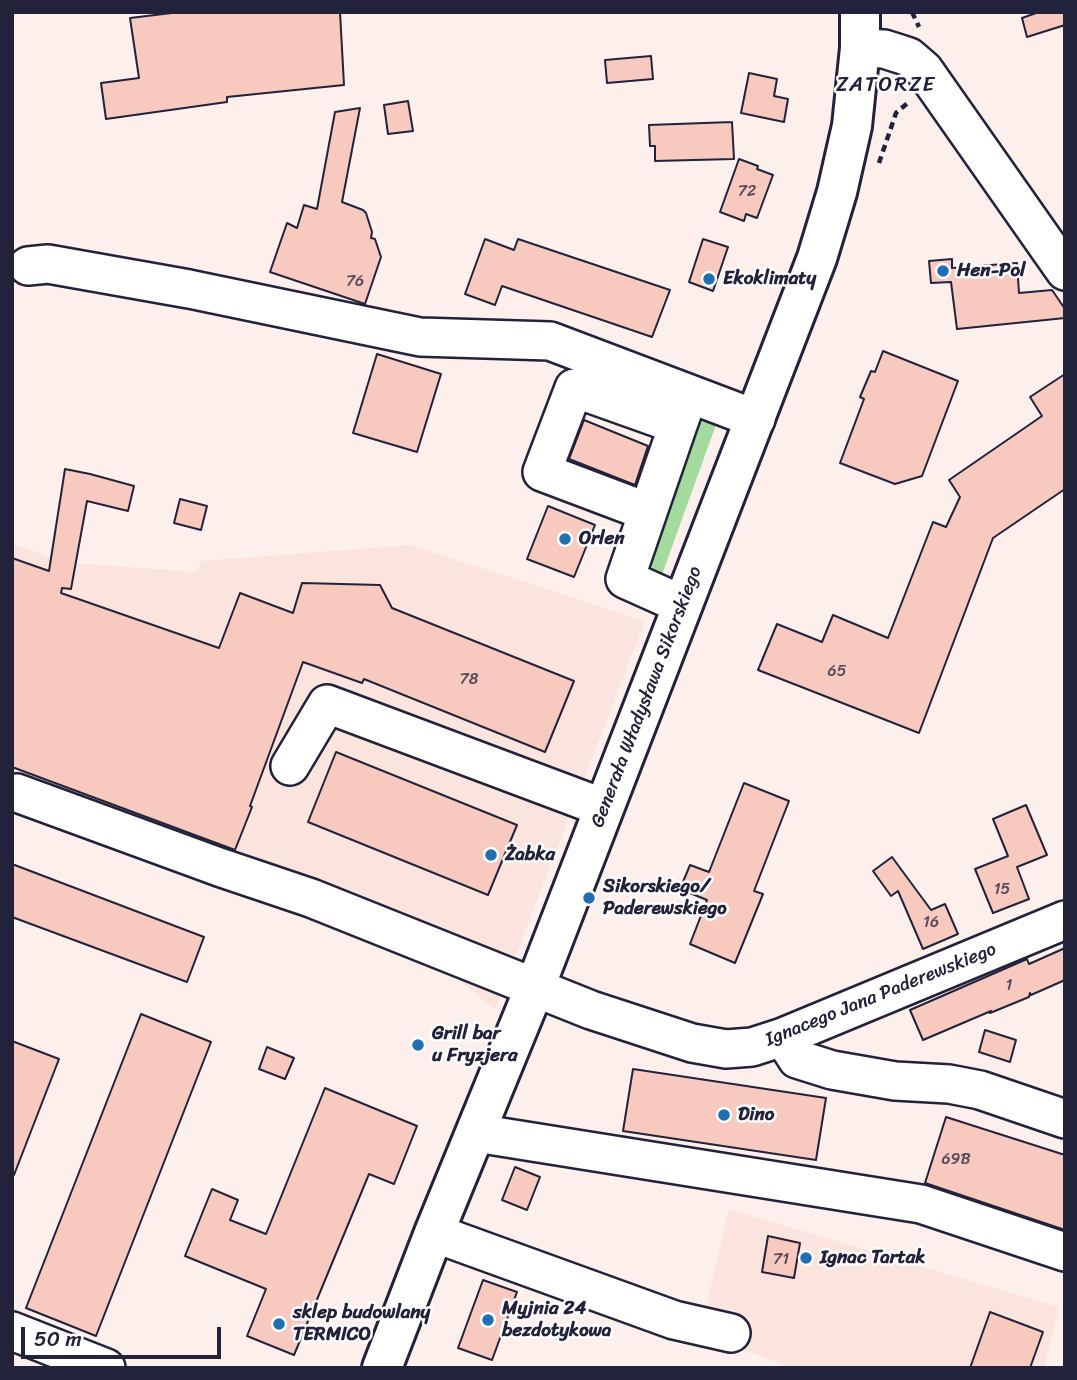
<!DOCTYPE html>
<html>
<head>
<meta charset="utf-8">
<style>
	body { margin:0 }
	#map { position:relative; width:1077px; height:1380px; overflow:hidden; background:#fdefec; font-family:Sriracha,sans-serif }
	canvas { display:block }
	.frame { position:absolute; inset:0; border:14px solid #22223b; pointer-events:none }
	.scale { position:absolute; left:21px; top:1327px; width:200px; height:32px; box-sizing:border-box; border:4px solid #22223b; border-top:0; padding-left:9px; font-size:21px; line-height:24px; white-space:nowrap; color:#22223b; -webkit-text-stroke:5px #fff; paint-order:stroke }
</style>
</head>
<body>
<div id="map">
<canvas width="1077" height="1380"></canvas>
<div class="frame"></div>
<div class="scale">50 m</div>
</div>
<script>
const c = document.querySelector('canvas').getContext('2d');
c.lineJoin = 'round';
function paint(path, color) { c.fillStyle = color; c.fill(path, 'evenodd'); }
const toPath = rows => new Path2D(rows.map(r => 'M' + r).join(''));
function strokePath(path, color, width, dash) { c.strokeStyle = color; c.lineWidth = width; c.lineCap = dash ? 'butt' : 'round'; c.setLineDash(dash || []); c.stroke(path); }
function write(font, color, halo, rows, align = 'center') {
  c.font = font + ' Sriracha,sans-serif'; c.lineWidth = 5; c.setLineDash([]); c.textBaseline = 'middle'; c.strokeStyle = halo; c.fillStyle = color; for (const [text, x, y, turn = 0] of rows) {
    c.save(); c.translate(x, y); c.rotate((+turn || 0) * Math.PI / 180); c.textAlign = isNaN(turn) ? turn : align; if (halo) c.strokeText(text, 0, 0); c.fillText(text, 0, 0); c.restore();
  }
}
paint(toPath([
	[12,543,49,557,75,563,196,572,202,561,411,545,645,621,495,1009,456,978,12,806],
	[729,1209,1059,1307,1044,1368,793,1368,700,1333]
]), '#fce4de');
paint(toPath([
	[705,421,717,422,659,583,653,574,651,562,653,550,689,436,699,424]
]), '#a3db9f');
const building = toPath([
	[180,12,340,12,344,85,227,97,227,102,106,119,101,83,139,78,130,18,180,12],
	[1039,12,1065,12,1065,25,1027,37,1022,18,1039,12],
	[651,56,653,79,607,83,605,60,651,56],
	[749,73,777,79,774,96,788,99,784,122,741,113,749,73],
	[408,101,413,131,388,134,384,105,408,101],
	[360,108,342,202,363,210,366,213,372,232,371,238,375,239,381,257,365,304,270,272,287,223,297,228,304,205,317,209,335,112,360,108],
	[732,122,734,159,655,161,655,146,650,146,649,125,732,122],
	[739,159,758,166,757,169,773,175,757,218,746,214,744,221,720,212,739,159],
	[485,239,514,250,518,239,670,290,652,337,502,286,495,305,465,294,485,239],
	[703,239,728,247,713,291,689,282,703,239],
	[952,259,952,268,1017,263,1019,293,1052,290,1065,309,1065,318,957,329,951,282,931,283,929,261,952,259],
	[883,351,958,381,922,476,895,484,840,463,864,399,860,397,871,371,875,372,883,351],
	[377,354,441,374,417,452,353,433,377,354],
	[1065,374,1065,489,993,538,919,733,758,670,777,624,822,642,833,615,888,638,933,522,946,527,960,497,949,480,1042,416,1030,397,1065,374],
	[584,420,648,446,635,485,569,459,584,420],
	[65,469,90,474,134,486,128,511,87,501,71,589,62,588,61,593,219,648,240,593,293,613,302,583,380,585,392,608,574,681,545,752,364,679,362,683,303,662,250,806,252,807,235,850,12,767,12,558,49,571,65,469],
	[180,499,207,506,201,530,174,523,180,499],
	[548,506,595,525,574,577,527,559,548,506],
	[336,752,517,825,488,895,308,822,336,752],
	[744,783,789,801,754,891,763,894,735,963,690,944,707,900,680,889,690,865,709,872,744,783],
	[1026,805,1047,855,1017,867,1029,899,993,913,975,869,1008,856,993,819,1026,805],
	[892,857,931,910,945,904,958,934,923,949,898,891,891,896,873,871,892,857],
	[12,864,204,937,187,982,12,917,12,864],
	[1065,948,1065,980,1031,995,1030,993,1029,997,990,1013,991,1011,923,1040,910,1010,1027,959,1029,964,1065,948],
	[141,1014,211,1042,96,1336,26,1308,141,1014],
	[985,1030,1016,1040,1010,1062,979,1052,985,1030],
	[12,1041,59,1059,14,1175,12,1175,12,1041],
	[267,1047,294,1058,285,1079,259,1069,267,1047],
	[633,1069,826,1098,816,1160,623,1131,633,1069],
	[325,1088,417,1126,394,1184,369,1174,294,1355,247,1336,266,1289,185,1256,212,1189,238,1200,230,1220,266,1234,325,1088],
	[946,1117,1065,1155,1065,1230,925,1183,946,1117],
	[515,1167,540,1177,527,1210,502,1200,515,1167],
	[768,1236,800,1243,794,1278,762,1272,768,1236],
	[483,1280,517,1292,492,1360,458,1348,483,1280],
	[990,1312,1043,1332,1030,1368,970,1368,990,1312]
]);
paint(building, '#f8c9bf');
strokePath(building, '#22223b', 2);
const minor = toPath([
	[860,48,884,49,900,54,909,57,924,70,1065,271],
	[28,266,48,264,189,289,420,337,550,341,756,419],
	[648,512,678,425],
	[683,605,625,579,648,512,542,472,574,388,678,425,689,394],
	[290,766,327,704,604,808],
	[17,793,219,867,311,898,591,1010,692,1043,726,1049,752,1047,783,1037,1065,920],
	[783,1037,797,1059,832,1070,895,1081,949,1084,980,1090,1065,1119],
	[476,1133,921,1204,1065,1252],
	[434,1233,674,1320,731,1333],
	[12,1331,106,1368]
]);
const major = toPath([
	[382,1368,434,1233,535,987,817,258,837,192,852,126,860,48,860,12]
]);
strokePath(minor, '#22223b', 42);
strokePath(major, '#22223b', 44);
strokePath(toPath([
	[912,12,919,27],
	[879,163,896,113,910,101]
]), '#22223b', 4.5, [7, 5]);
strokePath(minor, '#fff', 37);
strokePath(major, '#fff', 38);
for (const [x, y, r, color] of [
	[943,271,7,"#1f6fb2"],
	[709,279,7,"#1f6fb2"],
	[565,539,7,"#1f6fb2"],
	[491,855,7,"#1f6fb2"],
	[589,898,7,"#1f6fb2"],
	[418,1045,7,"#1f6fb2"],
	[724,1115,7,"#1f6fb2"],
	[806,1258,7,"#1f6fb2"],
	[488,1320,7,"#1f6fb2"],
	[279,1324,7,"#1f6fb2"]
]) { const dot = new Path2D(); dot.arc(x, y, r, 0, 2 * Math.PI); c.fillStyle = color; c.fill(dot); strokePath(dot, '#fff', 2.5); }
write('16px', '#584c5c', null, [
	["72",747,192],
	["76",355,282],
	["65",837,672],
	["78",469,680],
	["15",1002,890],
	["16",931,923],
	["1",1009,986],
	["69B",956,1160],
	["71",781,1260]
]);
write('bold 19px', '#22223b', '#fff', [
	["Hen-Pol",957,271],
	["Ekoklimaty",723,279],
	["Orlen",579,539],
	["Żabka",505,855],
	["Sikorskiego/",603,887],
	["Paderewskiego",603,909],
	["Grill bar",432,1034],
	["u Fryzjera",432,1056],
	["Dino",738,1115],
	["Ignac Tartak",820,1258],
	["Myjnia 24",502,1309],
	["bezdotykowa",502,1331],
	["sklep budowlany",293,1313],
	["TERMICO",293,1335]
], 'left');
write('19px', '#22223b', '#fff', [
	["Generała Władysława Sikorskiego",647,697,-69],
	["Ignacego Jana Paderewskiego",881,995,-22]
]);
c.letterSpacing = '2px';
write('21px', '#22223b', '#fff', [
	["ZATORZE",886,86]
]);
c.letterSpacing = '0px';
</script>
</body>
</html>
